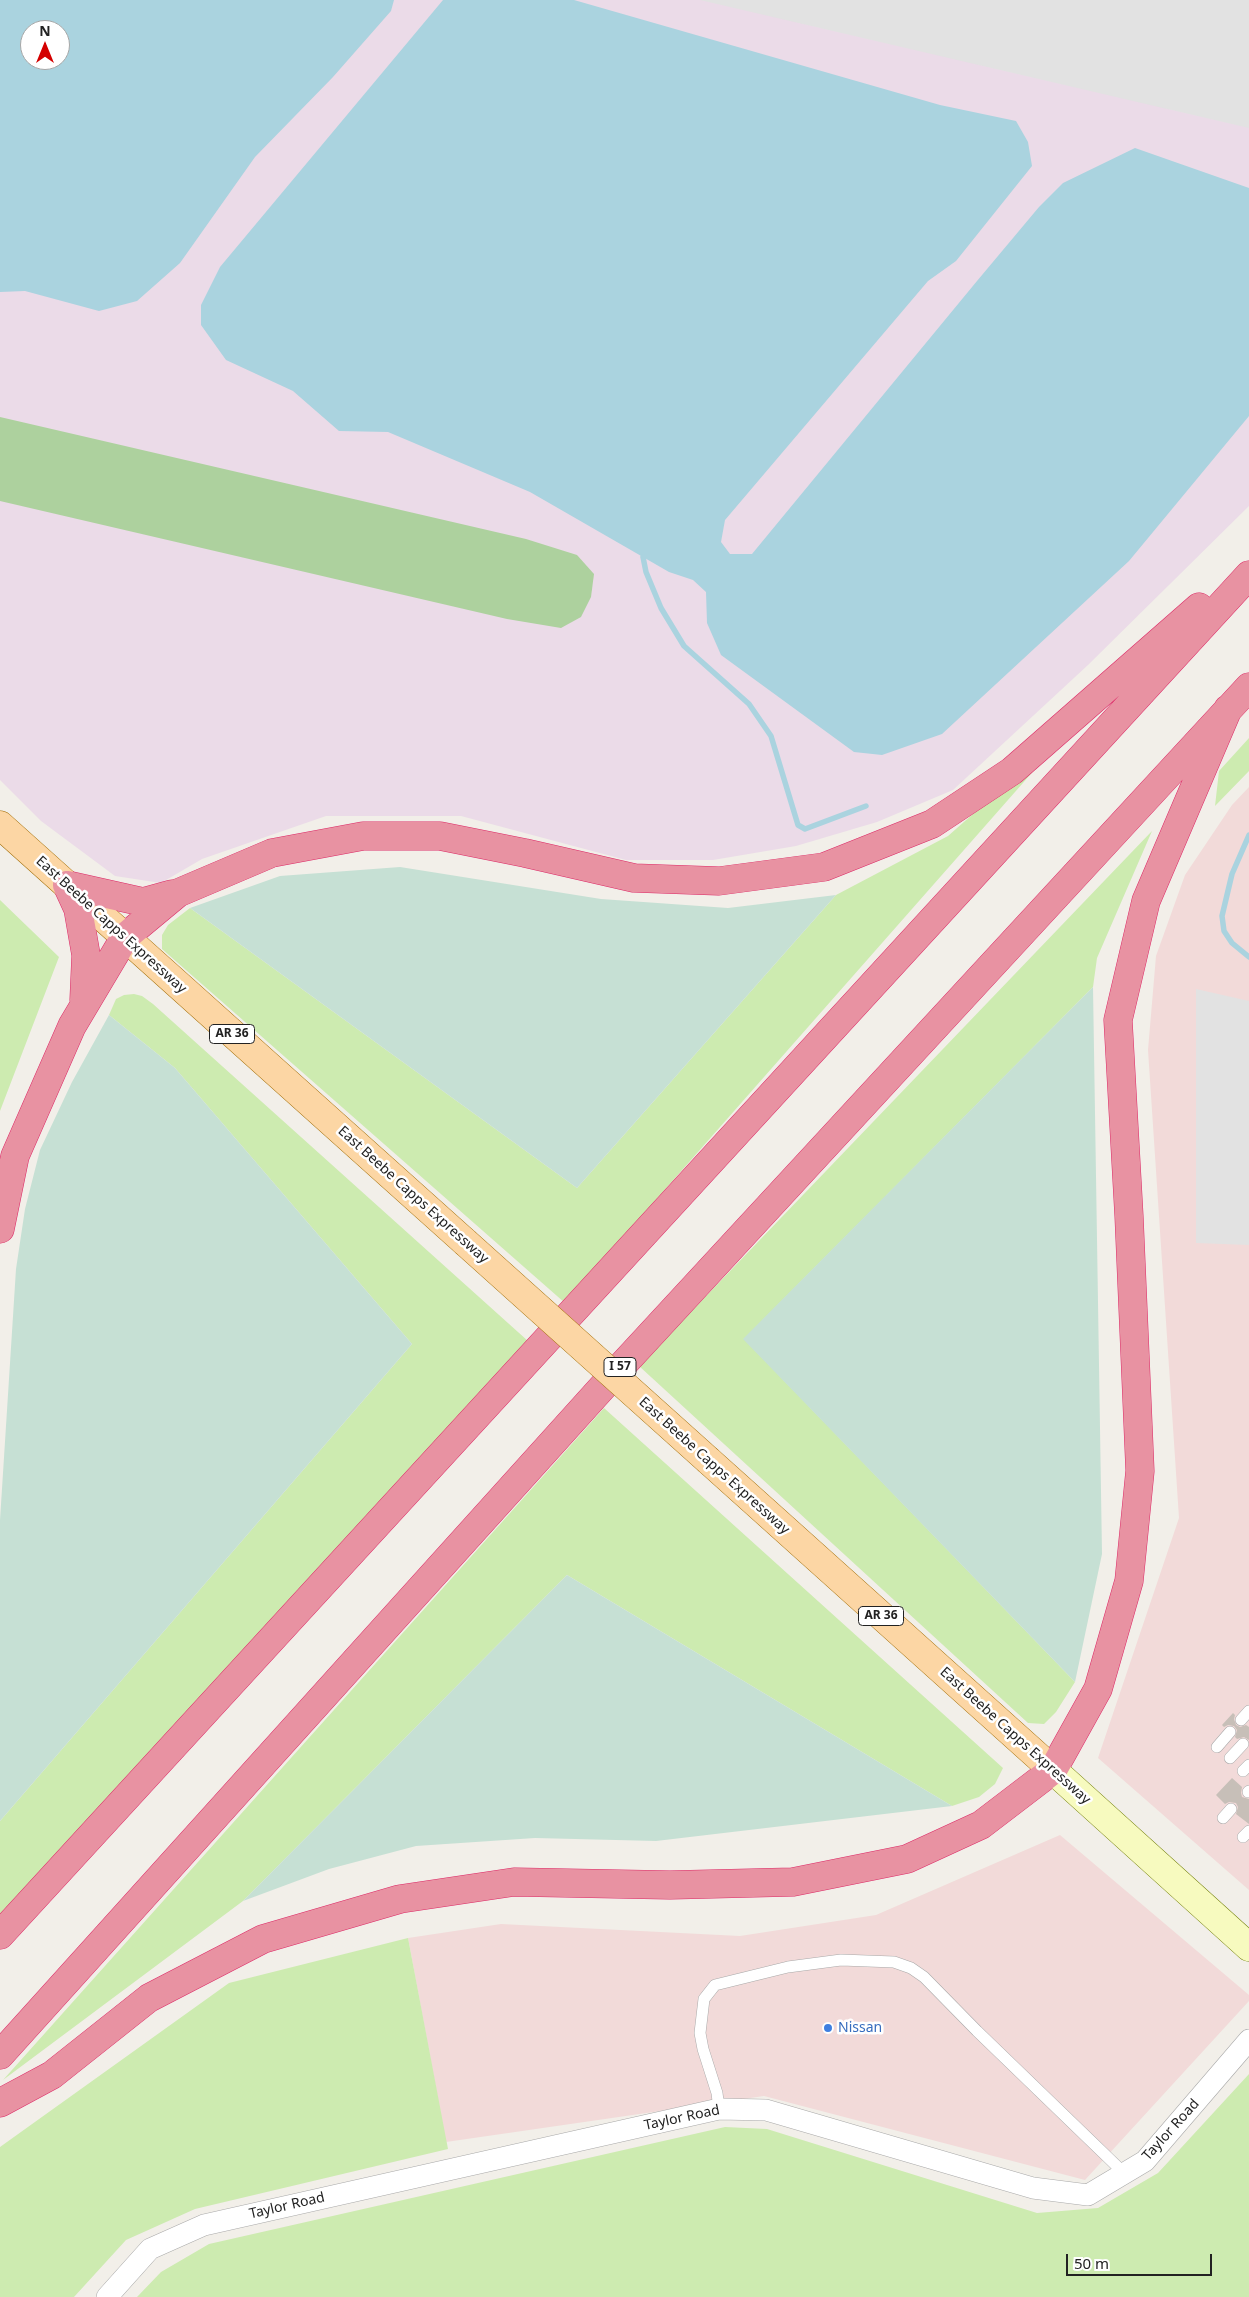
<!DOCTYPE html>
<html>
<head>
<meta charset="utf-8">
<style>
	body { margin:0 }
	#map { position:relative; width:1249px; height:2297px; overflow:hidden; background:#f2efe9; font-family:"Noto Sans",sans-serif }
	canvas { display:block }
	.north { position:absolute; left:20px; top:20px; width:50px; height:50px; box-sizing:border-box; background:#fff; border:1px solid #a7a7a7; border-radius:50%; rotate:0deg; font-size:14px; font-weight:700; line-height:20px; text-align:center; color:#222 }
	.north::after { content:''; display:block; margin:auto; width:18px; height:22px; background:#d40000; clip-path:polygon(50% 0,100% 100%,50% 72%,0 100%) }
	.scale { position:absolute; left:1066px; top:2254px; width:146px; height:22px; box-sizing:border-box; border:2px solid #222; border-top:0; padding-left:6px; font-size:15px; line-height:18px; white-space:nowrap; color:#222; -webkit-text-stroke:4px #fff; paint-order:stroke }
</style>
</head>
<body>
<div id="map">
<canvas width="1249" height="2297"></canvas>
<div class="north">N</div>
<div class="scale">50 m</div>
</div>
<script>
const c = document.querySelector('canvas').getContext('2d');
c.lineJoin = 'round';
function paint(path, color) { c.fillStyle = color; c.fill(path, 'evenodd'); }
const toPath = rows => new Path2D(rows.map(r => 'M' + r).join(''));
function strokePath(path, color, width, dash) { c.strokeStyle = color; c.lineWidth = width; c.lineCap = dash ? 'butt' : 'round'; c.setLineDash(dash || []); c.stroke(path); }
function write(font, color, halo, rows, align = 'center') {
  c.font = font + ' "Noto Sans",sans-serif'; c.lineWidth = 5; c.setLineDash([]); c.textBaseline = 'middle'; c.strokeStyle = halo; c.fillStyle = color; for (const [text, x, y, turn = 0] of rows) {
    c.save(); c.translate(x, y); c.rotate((+turn || 0) * Math.PI / 180); c.textAlign = isNaN(turn) ? turn : align; if (halo) c.strokeText(text, 0, 0); c.fillText(text, 0, 0); c.restore();
  }
}
paint(toPath([
	[1249,787,1249,1890,1098,1758,1179,1518,1148,1050,1156,956,1185,875,1232,805],
	[1060,1835,1249,1995,1249,2001,1085,2180,764,2096,446,2142,408,1938,501,1924,740,1936,876,1915]
]), '#f2dad9');
paint(toPath([
	[0,0,1249,0,1249,506,1088,665,953,790,877,822,796,846,713,860,626,860,461,816,326,816,202,859,161,883,115,876,41,821,0,780],
	[30,30,60,30,60,60,30,60]
]), '#ebdbe8');
paint(toPath([
	[1074,725,565,1303,162,949,162,935,168,925,190,908,577,1188,836,895,948,836],
	[1249,738,1249,771,1215,806,1219,771],
	[1152,831,1097,958,1093,987,744,1339,1075,1682,1056,1712,1044,1724,1028,1723,639,1366],
	[0,900,59,957,0,1111],
	[134,994,142,996,153,1004,528,1341,0,1917,0,1821,412,1344,175,1068,109,1015,116,999,124,995],
	[604,1408,1003,1768,995,1784,979,1797,952,1806,567,1575,243,1901,3,2080],
	[408,1938,448,2149,195,2209,126,2240,74,2297,0,2297,0,2147,229,1983],
	[1249,2074,1249,2297,137,2297,161,2272,209,2244,725,2127,767,2129,1037,2213,1098,2208,1158,2173]
]), '#cdebb0');
paint(toPath([
	[0,417,526,539,577,555,594,574,591,597,581,617,561,628,507,619,0,501]
]), '#add19e');
paint(toPath([
	[400,867,601,899,728,908,836,895,577,1188,190,908,280,876],
	[1093,987,1102,1554,1075,1682,743,1339],
	[109,1015,175,1068,412,1344,0,1821,0,1520,16,1269,25,1209,40,1150,72,1082],
	[567,1575,952,1806,656,1841,535,1838,416,1846,329,1869,243,1901]
]), '#c6e0d4');
paint(toPath([
	[700,0,1249,0,1249,128],
	[1196,989,1249,1001,1249,1245,1196,1243]
]), '#e2e2e2');
paint(toPath([
	[0,0,394,0,391,11,333,77,255,157,180,263,137,301,99,311,25,291,0,292],
	[30,30,60,30,60,60,30,60],
	[443,0,574,0,940,105,1016,121,1028,142,1032,166,956,261,928,281,725,520,721,542,730,554,752,554,977,281,1039,207,1063,183,1135,148,1249,188,1249,416,1129,561,942,734,882,755,854,752,721,655,707,623,706,592,693,580,669,572,530,492,388,432,339,431,293,391,226,360,201,325,201,305,220,267]
]), '#aad3df');
strokePath(toPath([
	[643,557,646,572,661,608,684,646,749,704,771,736,798,825,805,829,866,806],
	[1249,835,1232,874,1222,916,1224,931,1232,943,1249,957]
]), '#aad3df', 5.5);
paint(toPath([
	[1233,1713,1235,1715,1234,1719,1236,1725,1240,1727,1246,1725,1249,1727,1249,1740,1244,1737,1237,1739,1235,1737,1237,1730,1234,1726,1228,1725,1224,1727,1222,1725],
	[1232,1778,1242,1787,1241,1793,1242,1797,1249,1799,1249,1824,1236,1814,1238,1807,1236,1803,1229,1802,1225,1804,1216,1795]
]), '#c7bfb8');
const service = toPath([
	[1241,1720,1249,1711],
	[1217,1747,1230,1732],
	[1230,1758,1243,1744],
	[1243,1771,1249,1765],
	[1248,1792,1249,1791],
	[1223,1818,1231,1809],
	[1243,1837,1249,1831],
	[719,2109,717,2093,703,2049,700,2033,704,1999,715,1985,788,1967,841,1960,894,1962,911,1968,924,1977,977,2031,1124,2173]
]);
const minor = toPath([
	[107,2297,150,2249,204,2225,719,2109,766,2110,1033,2188,1088,2195,1145,2161,1249,2040]
]);
const secondary = toPath([
	[1053,1770,1249,1947]
]);
const primary = toPath([
	[0,825,465,1242],
	[709,1461,1053,1770]
]);
const motorway = toPath([
	[67,885,78,909,86,955,84,1000],
	[67,885,143,902,172,894],
	[0,1229,15,1156,72,1026,125,937,178,893,272,853,363,836,440,836,525,853,634,878,719,881,824,867,932,824,1012,771,1199,607],
	[0,1935,1249,575],
	[0,2055,617,1371,1249,687],
	[0,2103,52,2075,149,1998,263,1939,400,1899,514,1882,670,1885,793,1882,907,1859,981,1825,1053,1770,1098,1689,1129,1581,1140,1471,1129,1216,1118,1020,1146,901,1228,709]
]);
strokePath(service, '#a9a9a9', 12);
strokePath(minor, '#a9a9a9', 22);
strokePath(secondary, '#707d05', 29);
strokePath(primary, '#a06b00', 29);
strokePath(motorway, '#dc2a67', 29);
strokePath(service, '#fff', 11);
strokePath(minor, '#fff', 21);
strokePath(secondary, '#f7fabf', 28);
strokePath(primary, '#fcd6a4', 28);
strokePath(motorway, '#e892a2', 28);
const primaryBridge = toPath([
	[465,1242,709,1461]
]);
strokePath(primaryBridge, '#a06b00', 29, []);
strokePath(primaryBridge, '#fcd6a4', 28);
for (const [x, y, r, color] of [
	[828,2028,5,"#3f7fe0"]
]) { const dot = new Path2D(); dot.arc(x, y, r, 0, 2 * Math.PI); c.fillStyle = color; c.fill(dot); strokePath(dot, '#fff', 2); }
for (const [x, y, w] of [
	[232,1034,45],
	[620,1367,32],
	[881,1616,45]
]) { const box = new Path2D(); box.roundRect(x - w / 2, y - 9.5, w, 19, 4); c.fillStyle = '#fff'; c.fill(box); strokePath(box, '#222', 1); }
write('bold 12px', '#222', null, [
	["AR 36",232,1034],
	["I 57",620,1367],
	["AR 36",881,1616]
]);
write('14px', '#222', '#fff', [
	["East Beebe Capps Expressway",111,925,42],
	["East Beebe Capps Expressway",413,1195,42],
	["East Beebe Capps Expressway",714,1466,42],
	["East Beebe Capps Expressway",1015,1736,42],
	["Taylor Road",682,2118,-12],
	["Taylor Road",1171,2130,-48],
	["Taylor Road",287,2206,-13]
]);
write('14px', '#366cbe', '#fff', [
	["Nissan",838,2028]
], 'left');
</script>
</body>
</html>
